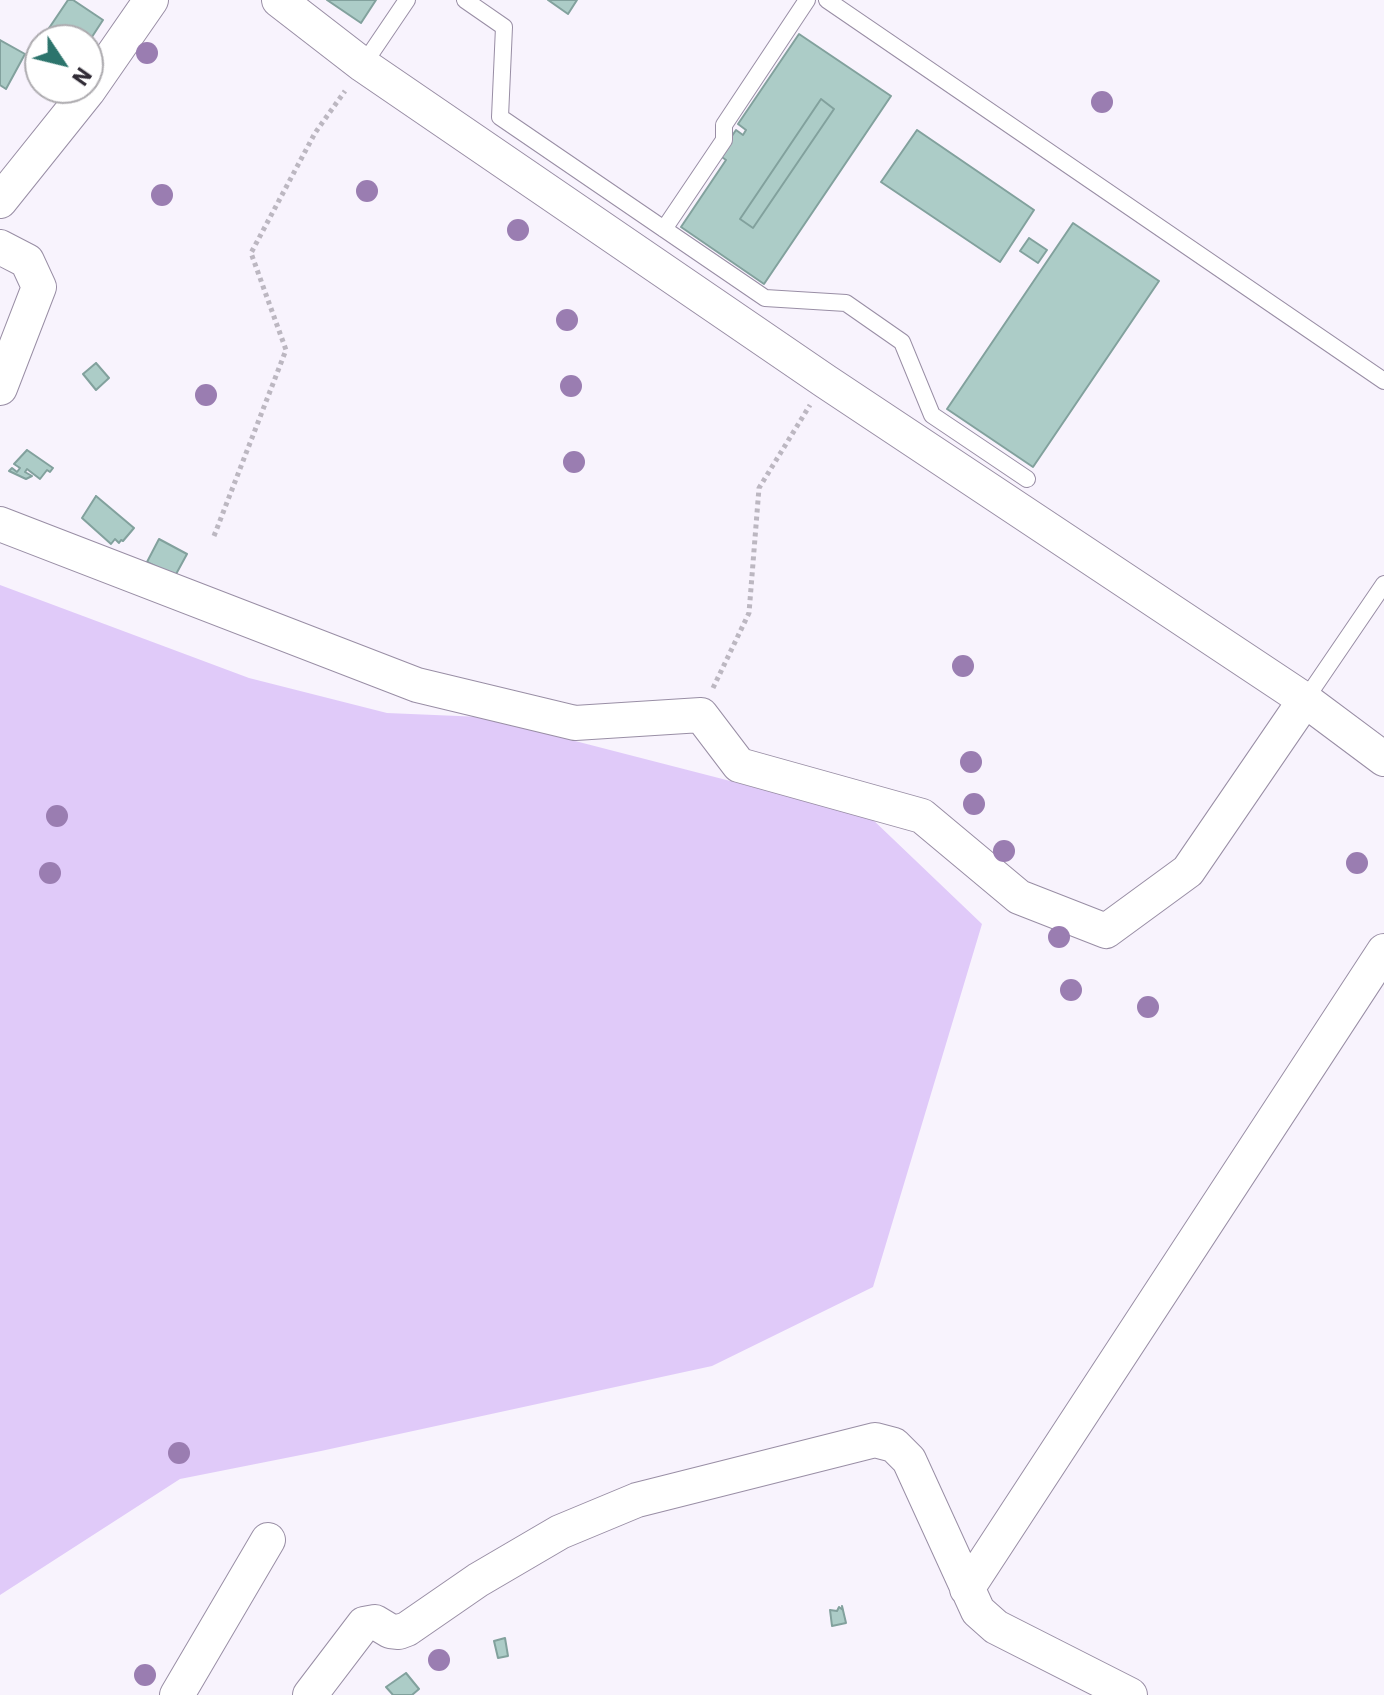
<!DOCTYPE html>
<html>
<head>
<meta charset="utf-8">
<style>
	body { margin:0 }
	#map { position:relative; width:1384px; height:1695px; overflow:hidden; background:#f8f3fd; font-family:"IBM Plex Sans",sans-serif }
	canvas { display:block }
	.north { position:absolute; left:24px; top:24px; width:80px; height:80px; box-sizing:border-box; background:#fff; border:2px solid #adabaf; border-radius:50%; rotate:125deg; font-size:22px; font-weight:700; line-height:32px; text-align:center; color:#312c36 }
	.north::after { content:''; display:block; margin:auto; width:28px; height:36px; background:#2c746c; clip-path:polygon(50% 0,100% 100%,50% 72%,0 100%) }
</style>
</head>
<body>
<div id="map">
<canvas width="1384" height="1695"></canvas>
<div class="north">N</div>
</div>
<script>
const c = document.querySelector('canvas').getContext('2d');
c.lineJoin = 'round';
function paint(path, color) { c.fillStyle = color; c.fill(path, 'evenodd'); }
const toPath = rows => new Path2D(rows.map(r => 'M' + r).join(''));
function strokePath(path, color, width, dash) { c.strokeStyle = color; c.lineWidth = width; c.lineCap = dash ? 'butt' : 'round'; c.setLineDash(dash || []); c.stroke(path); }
paint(toPath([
	[0,585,249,678,387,713,482,717,870,817,982,924,873,1287,712,1366,321,1451,180,1479,0,1595]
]), '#e0caf9');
const building = toPath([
	[68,0,73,0,103,20,88,43,88,40,41,40,68,0],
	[327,0,376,0,361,23,327,0],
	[548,0,577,0,568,14,548,0],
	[799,34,891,96,764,284,681,227,726,160,719,155,736,130,743,135,746,130,738,124,799,34],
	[821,99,834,109,753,228,740,219,821,99],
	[0,40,25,54,6,89,0,85,0,40],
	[821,99,834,109,753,228,740,219,821,99],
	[917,130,1034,210,1000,262,881,182,917,130],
	[1073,223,1159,281,1033,467,947,409,1073,223],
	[1029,238,1047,250,1038,263,1020,251,1029,238],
	[96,363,109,378,96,390,83,374,96,363],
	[27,450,53,468,50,472,47,470,40,479,27,469,25,472,32,476,26,479,9,471,12,468,17,472,20,468,14,464,27,450],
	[96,496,134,528,123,541,121,540,119,543,115,539,111,544,82,518,96,496],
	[159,539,187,554,175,576,147,562,159,539],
	[842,1606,846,1623,832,1626,830,1610,837,1611,839,1607,843,1610,842,1606],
	[505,1638,508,1656,498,1658,494,1641,505,1638],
	[406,1673,419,1689,412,1695,393,1695,386,1687,406,1673]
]);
paint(building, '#acccc7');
strokePath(building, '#82a19d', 2);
const lane = toPath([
	[465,0,504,27,500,117,765,298,846,303,902,342,932,415,1027,479],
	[827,0,1384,381],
	[363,65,407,0],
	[664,229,724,140,724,125,807,0],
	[1305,700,1384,584]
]);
const street = toPath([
	[279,0,363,65,825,381,1305,700,1384,759],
	[0,201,88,91,151,0],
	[0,247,27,261,39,287,0,388],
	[0,524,417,685,575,723,701,715,739,765,922,816,1019,897,1106,931,1188,871,1305,700],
	[967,1589,1384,951],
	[177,1695,268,1540],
	[310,1695,364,1624,375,1622,390,1631,399,1632,407,1629,478,1580,560,1532,637,1500,875,1440,894,1445,909,1460,978,1611,996,1627,1130,1695]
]);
strokePath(lane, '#998ea5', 18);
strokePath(street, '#998ea5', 36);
strokePath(toPath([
	[214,536,286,350,251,253,315,133,345,91],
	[713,688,749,613,759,488,810,405]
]), '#bcb7c1', 5, [4, 4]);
strokePath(lane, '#fff', 16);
strokePath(street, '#fff', 34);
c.fillStyle = '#9a7db1';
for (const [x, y] of [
	[147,53],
	[1102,102],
	[367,191],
	[162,195],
	[518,230],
	[567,320],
	[571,386],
	[206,395],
	[574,462],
	[963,666],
	[971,762],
	[974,804],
	[57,816],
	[1004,851],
	[1357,863],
	[50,873],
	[1059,937],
	[1071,990],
	[1148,1007],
	[179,1453],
	[439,1660],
	[145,1675]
]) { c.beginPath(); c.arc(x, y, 11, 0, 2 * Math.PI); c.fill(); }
</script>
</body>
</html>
